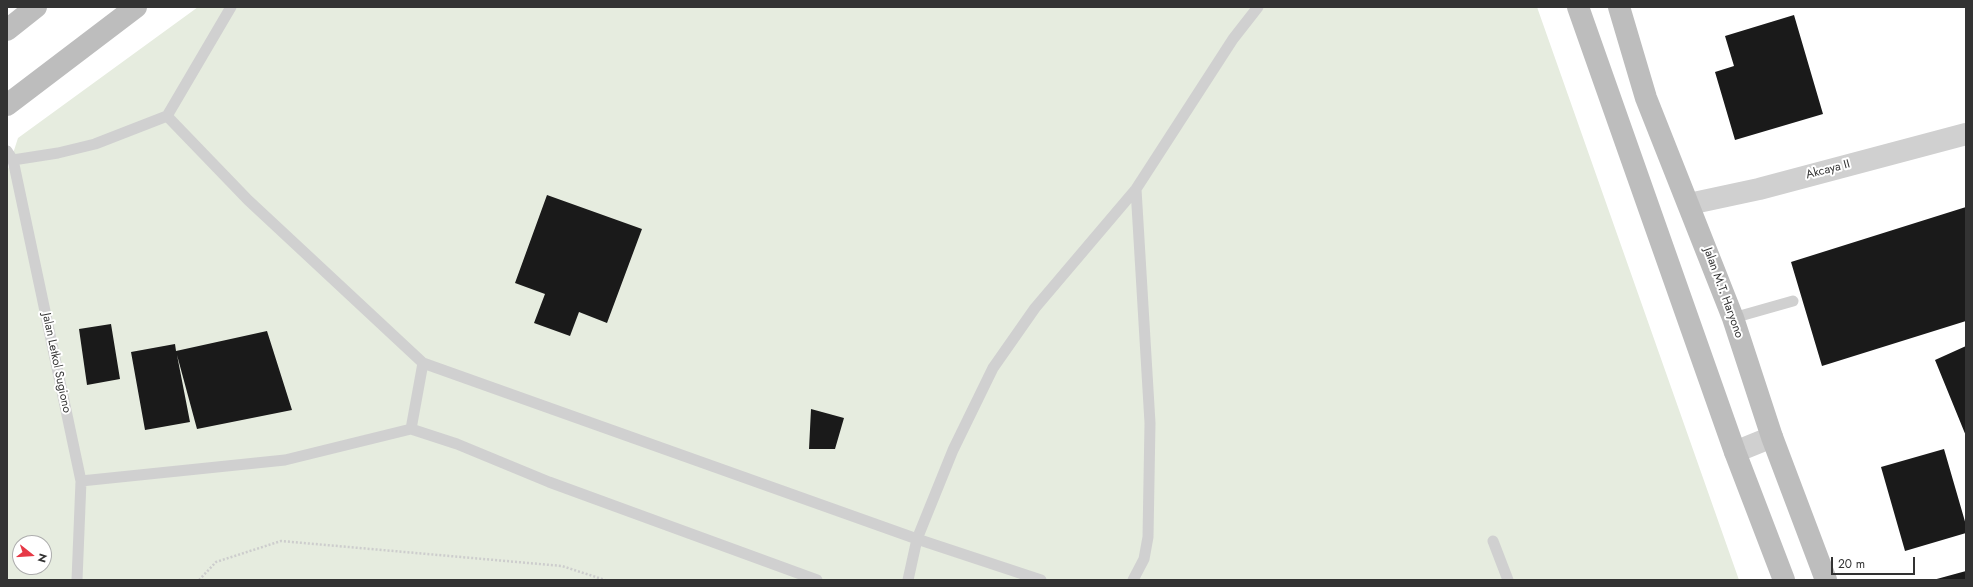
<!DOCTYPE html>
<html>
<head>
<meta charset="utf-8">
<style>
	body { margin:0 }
	#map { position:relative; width:1973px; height:587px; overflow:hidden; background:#fff; font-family:Jost,sans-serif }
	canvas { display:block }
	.frame { position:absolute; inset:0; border:8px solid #333; pointer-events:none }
	.north { position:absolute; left:12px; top:535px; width:40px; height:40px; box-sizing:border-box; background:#fff; border:1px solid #adadad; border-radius:50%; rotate:107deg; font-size:11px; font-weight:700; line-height:16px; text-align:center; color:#333 }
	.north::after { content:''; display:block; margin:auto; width:14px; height:18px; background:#e63946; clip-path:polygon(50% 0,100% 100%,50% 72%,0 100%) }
	.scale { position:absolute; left:1831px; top:557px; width:84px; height:18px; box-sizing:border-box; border:2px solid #333; border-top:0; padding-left:5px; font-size:12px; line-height:14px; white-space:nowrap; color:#333; -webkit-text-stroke:3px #fff; paint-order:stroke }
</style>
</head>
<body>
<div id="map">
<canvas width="1973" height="587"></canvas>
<div class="frame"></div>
<div class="north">N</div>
<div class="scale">20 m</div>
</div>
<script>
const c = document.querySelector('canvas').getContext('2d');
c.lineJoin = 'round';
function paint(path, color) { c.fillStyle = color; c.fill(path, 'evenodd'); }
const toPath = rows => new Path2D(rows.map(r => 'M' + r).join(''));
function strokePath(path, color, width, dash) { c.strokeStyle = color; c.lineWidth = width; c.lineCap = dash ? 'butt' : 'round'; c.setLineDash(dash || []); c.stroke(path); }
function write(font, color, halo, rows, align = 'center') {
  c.font = font + ' Jost,sans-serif'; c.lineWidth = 4; c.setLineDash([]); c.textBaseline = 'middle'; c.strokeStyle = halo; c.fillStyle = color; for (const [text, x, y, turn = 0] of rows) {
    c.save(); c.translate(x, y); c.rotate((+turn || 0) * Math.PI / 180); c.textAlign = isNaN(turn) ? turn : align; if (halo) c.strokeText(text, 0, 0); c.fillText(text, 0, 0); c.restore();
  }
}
paint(toPath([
	[198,7,1537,7,1739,580,7,580,7,172,18,138],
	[20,543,44,543,44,567,20,567]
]), '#e6ecdf');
paint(toPath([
	[1794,15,1823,114,1735,140,1715,72,1734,66,1725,36],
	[547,195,642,229,607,323,579,312,570,336,534,323,545,294,515,283],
	[1966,207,1966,321,1822,366,1791,262],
	[111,324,120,379,87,385,79,329],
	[267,331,292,410,197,429,177,355,190,422,145,430,131,352,175,344,176,351],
	[1966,346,1966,436,1935,360],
	[811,409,844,418,835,449,809,449],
	[1944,449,1966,525,1966,533,1905,551,1881,467],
	[1966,571,1966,580,1933,580]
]), '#1a1a1a');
strokePath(toPath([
	[199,580,216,562,281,541,562,566,605,580]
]), '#cdcdcd', 2.5, [2, 2]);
strokePath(toPath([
	[231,7,167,116,248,200,423,363,917,539,1041,580],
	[7,151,13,160,81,481,77,580],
	[13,160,58,153,95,144,167,116],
	[1733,318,1793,301],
	[411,429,423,363],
	[81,481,285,460,411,429,457,444,549,482,817,580],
	[1493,541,1508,580],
	[908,580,917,539,953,450,993,368,1035,308,1136,189,1233,39,1258,7],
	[1133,580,1144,559,1148,537,1150,423,1136,189]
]), '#d0d0d0', 11);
strokePath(toPath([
	[1689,204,1759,189,1966,134],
	[1735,452,1772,437]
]), '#d0d0d0', 22);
strokePath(toPath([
	[1578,7,1735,452,1784,580],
	[1619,7,1646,98,1733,318,1772,437,1826,580],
	[7,30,36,7],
	[7,105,136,7]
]), '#bdbdbd', 22);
write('12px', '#333', '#fff', [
	["Akcaya II",1828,170,-15],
	["Jalan M.T. Haryono",1723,293,70],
	["Jalan Letkol Sugiono",56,363,78]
]);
</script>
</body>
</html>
